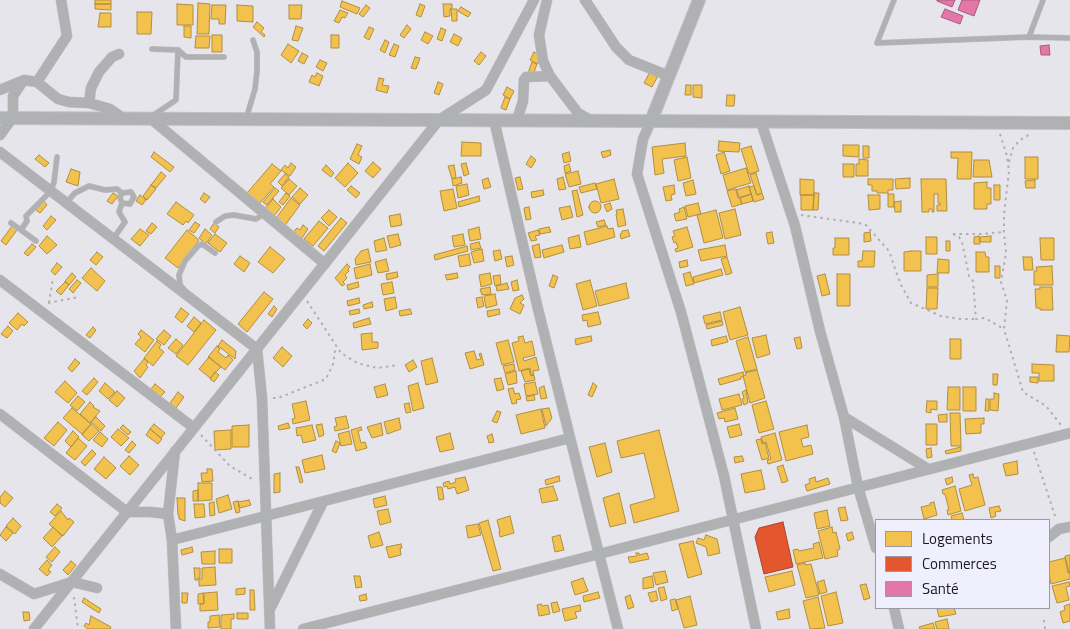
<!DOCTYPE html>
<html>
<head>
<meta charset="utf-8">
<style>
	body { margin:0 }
	#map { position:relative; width:1070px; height:629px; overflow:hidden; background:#e6e5ec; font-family:"Titillium Web",sans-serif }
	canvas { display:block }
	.legend { position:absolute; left:875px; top:519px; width:175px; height:90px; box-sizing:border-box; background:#f0effd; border:1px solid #9a99a4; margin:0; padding:6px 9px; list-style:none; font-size:15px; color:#1a191e }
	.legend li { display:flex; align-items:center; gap:10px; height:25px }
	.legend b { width:25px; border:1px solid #9a99a4 }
</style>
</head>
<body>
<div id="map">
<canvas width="1070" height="629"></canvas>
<ul class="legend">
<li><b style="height:14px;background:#f2c14e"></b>Logements</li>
<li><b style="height:14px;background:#e4572e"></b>Commerces</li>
<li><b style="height:14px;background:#e377a8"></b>Santé</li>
</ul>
</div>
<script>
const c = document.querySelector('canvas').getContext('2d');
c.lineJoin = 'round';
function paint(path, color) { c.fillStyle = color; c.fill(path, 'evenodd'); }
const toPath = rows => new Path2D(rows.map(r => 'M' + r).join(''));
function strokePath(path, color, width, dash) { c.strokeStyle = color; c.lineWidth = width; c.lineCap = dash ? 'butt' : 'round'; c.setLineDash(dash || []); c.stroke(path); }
const homes = toPath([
	[95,0,111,0,111,4,95,4,95,0],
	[342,1,360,8,357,14,340,7,342,1],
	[198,3,210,4,209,34,197,34,198,3],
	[95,4,111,4,111,10,95,9,95,4],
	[177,4,193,5,193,25,177,25,177,4],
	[420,4,425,6,421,17,416,15,420,4],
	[443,4,452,4,452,8,450,9,450,16,444,17,443,4],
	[212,5,226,5,225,24,219,24,219,19,211,19,212,5],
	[237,5,253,6,253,22,237,21,237,5],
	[289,5,302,5,301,19,289,19,289,5],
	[366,5,370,8,363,17,359,14,366,5],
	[461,7,471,13,468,17,458,11,461,7],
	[451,9,457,9,457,21,452,21,451,9],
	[340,10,348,13,345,18,342,17,339,23,334,21,340,10],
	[137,12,152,12,151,34,137,34,137,12],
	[100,13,111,13,111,27,98,27,100,13],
	[257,22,264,28,261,32,265,35,264,37,253,27,257,22],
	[407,25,411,29,404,38,400,35,407,25],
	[184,26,191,26,191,38,184,37,184,26],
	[296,26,303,28,298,41,292,40,296,26],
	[369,27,374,29,369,40,364,37,369,27],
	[441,28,446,30,442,41,437,39,441,28],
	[425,32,433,36,428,44,421,40,425,32],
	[454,34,462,38,458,46,450,42,454,34],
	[212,35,222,35,222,52,212,52,212,35],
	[331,35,339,35,339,48,331,48,331,35],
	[196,36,210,36,209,48,195,48,196,36],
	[385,40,389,42,385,53,380,50,385,40],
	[288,44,299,51,291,63,281,55,288,44],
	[394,44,399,46,395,57,389,55,394,44],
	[481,52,486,56,479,65,474,61,481,52],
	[534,52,541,56,537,64,530,60,534,52],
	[302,53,308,56,304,64,298,61,302,53],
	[415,57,420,58,416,69,411,68,415,57],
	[320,60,327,63,323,71,316,67,320,60],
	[532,62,537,64,533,75,528,73,532,62],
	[651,70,659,74,652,87,644,83,651,70],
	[317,73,323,76,319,86,309,82,312,75,315,77,317,73],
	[379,78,384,79,382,85,389,86,387,93,376,90,379,78],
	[438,82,443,84,439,95,434,93,438,82],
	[686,85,691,85,691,95,685,95,686,85],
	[693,85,702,85,702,98,693,97,693,85],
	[507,87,514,91,510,99,503,95,507,87],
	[727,95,735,95,734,106,726,106,727,95],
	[505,97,510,99,506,110,501,108,505,97],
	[719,141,740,143,739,152,718,151,719,141],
	[462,142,481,143,481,156,461,156,462,142],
	[685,143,686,156,662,159,664,173,655,175,652,147,685,143],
	[357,144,362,146,358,155,362,157,359,164,350,159,357,144],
	[843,145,859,145,859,157,843,156,843,145],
	[751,146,759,171,749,174,741,149,751,146],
	[863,146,869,146,869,158,863,158,863,146],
	[610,150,611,155,603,158,601,152,610,150],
	[154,152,174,167,170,172,151,157,154,152],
	[569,152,571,161,564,163,562,154,569,152],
	[724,152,730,171,721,174,716,155,724,152],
	[951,152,972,152,971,179,957,179,958,158,951,158,951,152],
	[39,155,49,163,45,167,35,159,39,155],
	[531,156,536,160,531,168,526,164,531,156],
	[687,157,691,178,678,181,674,160,687,157],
	[1025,157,1038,157,1038,179,1025,179,1025,157],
	[859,159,868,160,868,176,856,176,856,164,859,164,859,159],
	[974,160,989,160,992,177,973,177,974,160],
	[373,162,381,169,373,178,365,171,373,162],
	[291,163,296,167,290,176,281,170,285,165,288,168,291,163],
	[348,163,358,173,345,187,335,178,348,163],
	[466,163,469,174,464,176,461,164,466,163],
	[272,164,281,171,270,184,274,187,260,203,247,193,272,164],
	[569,164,571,171,565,173,564,166,569,164],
	[843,164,854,164,854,177,843,177,843,164],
	[326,165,334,173,331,177,322,170,326,165],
	[454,165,456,177,452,179,448,166,454,165],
	[746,168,751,183,727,190,723,175,746,168],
	[71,169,80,172,78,186,66,182,71,169],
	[578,171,581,184,569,187,565,174,578,171],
	[161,172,166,176,156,188,151,185,161,172],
	[756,173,762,193,757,195,750,175,756,173],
	[285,174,289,177,282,186,278,182,285,174],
	[461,177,462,183,453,186,452,179,461,177],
	[520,177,523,189,518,190,515,178,520,177],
	[563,177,566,189,559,190,557,179,563,177],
	[488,178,491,187,484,189,482,180,488,178],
	[910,178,910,188,896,189,895,179,910,178],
	[289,179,297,186,289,195,281,188,289,179],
	[614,179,619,199,601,203,596,184,614,179],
	[800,179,814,180,814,195,800,195,800,179],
	[868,179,893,179,893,190,888,190,888,193,877,193,877,191,872,191,872,185,868,185,868,179],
	[921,179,946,179,947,211,937,211,937,205,940,205,940,203,938,203,938,194,934,194,934,212,932,212,932,209,929,209,929,212,922,212,921,179],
	[693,180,696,194,686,196,683,183,693,180],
	[1035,180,1035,188,1026,188,1025,181,1035,180],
	[987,182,987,188,991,188,991,204,987,204,987,209,974,209,974,183,987,182],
	[595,183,597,189,581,193,579,187,595,183],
	[467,184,469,195,458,198,456,186,467,184],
	[151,185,156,189,147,200,143,196,151,185],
	[674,185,675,194,671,195,672,200,666,201,663,187,674,185],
	[994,185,1000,185,1000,200,994,200,994,185],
	[351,186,360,193,356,198,347,190,351,186],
	[749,186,751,194,738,198,736,190,749,186],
	[754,186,757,195,762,193,764,199,754,202,749,187,754,186],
	[275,188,279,191,267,205,263,202,275,188],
	[300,188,308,195,300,204,292,197,300,188],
	[453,189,457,208,444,211,440,191,453,189],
	[736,189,742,204,732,207,727,191,736,189],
	[543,190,544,195,532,198,531,192,543,190],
	[577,190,583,215,577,217,572,191,577,190],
	[113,193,118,196,112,204,107,201,113,193],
	[204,193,210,197,205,203,200,199,204,193],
	[286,193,290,196,283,205,279,202,286,193],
	[814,193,819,193,818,210,813,210,814,193],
	[751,194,753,201,742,204,740,198,751,194],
	[888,194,894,194,894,207,888,207,888,194],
	[140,195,146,200,142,205,136,201,140,195],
	[801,195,814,195,813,210,801,210,801,195],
	[868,195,880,195,880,209,869,210,868,195],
	[479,196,480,201,459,207,458,202,479,196],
	[291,198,300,205,283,228,274,221,291,198],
	[273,199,281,207,274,216,265,208,273,199],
	'589 207a6 6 0 1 1 12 0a6 6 0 1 1-12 0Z',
	[44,201,47,205,40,213,36,210,44,201],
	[901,201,901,212,895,212,894,202,901,201],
	[176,202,194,215,188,223,186,221,183,225,167,214,176,202],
	[610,203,612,209,607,212,604,205,610,203],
	[698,203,701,214,688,217,685,206,698,203],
	[570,206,573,217,562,220,559,208,570,206],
	[529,207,531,219,526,220,524,208,529,207],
	[684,207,687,219,676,221,674,214,680,212,679,209,684,207],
	[623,209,626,225,618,227,616,214,617,214,616,210,623,209],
	[735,209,741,235,725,239,719,213,735,209],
	[329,210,337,217,329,226,321,218,329,210],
	[716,210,723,238,704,243,697,215,716,210],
	[400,214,402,225,391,227,389,216,400,214],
	[51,216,56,220,47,230,43,226,51,216],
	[341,218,347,223,324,251,318,246,341,218],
	[604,220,606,225,598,227,596,222,604,220],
	[319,221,328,228,313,246,304,239,319,221],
	[195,222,200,225,194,233,189,230,195,222],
	[152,223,157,227,151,234,146,231,152,223],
	[214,223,219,227,215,233,210,229,214,223],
	[303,225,308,229,302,238,293,232,297,228,300,230,303,225],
	[12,226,17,230,6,245,1,241,12,226],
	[607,226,608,229,613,228,615,237,587,245,584,232,607,226],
	[479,227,481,239,470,241,468,230,479,227],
	[549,227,551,232,540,234,539,229,549,227],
	[687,227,693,247,676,252,675,249,678,248,676,242,674,243,672,237,675,236,673,231,687,227],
	[140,229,149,235,140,246,131,239,140,229],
	[205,229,212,235,206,244,199,238,205,229],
	[187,230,199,240,178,268,165,258,187,230],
	[538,230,540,235,535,236,537,240,531,241,528,233,538,230],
	[628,230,630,236,621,239,620,234,622,233,622,231,628,230],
	[772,232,774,243,768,244,766,233,772,232],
	[870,232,871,241,864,242,864,233,870,232],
	[215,234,227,243,220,252,208,243,215,234],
	[398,234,401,245,390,248,387,236,398,234],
	[463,234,465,245,454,247,452,236,463,234],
	[579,235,581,247,570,249,568,238,579,235],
	[47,236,57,245,47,254,39,246,47,236],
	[979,236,980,244,974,244,974,237,979,236],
	[991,236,991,242,980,242,980,237,991,236],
	[926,237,937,237,937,254,926,254,926,237],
	[384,238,387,250,376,252,374,241,384,238],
	[835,238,849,238,849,255,833,255,833,248,835,248,835,238],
	[1040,238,1054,238,1054,260,1041,260,1040,238],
	[946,241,950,241,950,251,946,251,946,241],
	[479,242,481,248,471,250,470,244,479,242],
	[32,244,36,247,28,256,24,253,32,244],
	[539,244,541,257,535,258,532,246,539,244],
	[562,245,564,252,544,258,542,250,562,245],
	[725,245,727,256,701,261,698,250,725,245],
	[467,246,468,251,435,260,434,255,467,246],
	[270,247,285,259,273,273,258,262,270,247],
	[368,249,371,262,356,265,355,259,361,251,368,249],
	[482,249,484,261,474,263,471,252,482,249],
	[500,250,502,259,495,261,493,251,500,250],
	[863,251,875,251,874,267,858,267,858,261,862,261,863,251],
	[911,251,921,251,921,271,904,271,904,252,911,251],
	[97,252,103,257,96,265,90,260,97,252],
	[976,252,985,252,986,257,989,257,989,272,976,272,976,252],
	[469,254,471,265,460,267,458,256,469,254],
	[240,256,250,263,244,272,234,264,240,256],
	[512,256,514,265,507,267,505,257,512,256],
	[727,257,732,273,726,275,721,259,727,257],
	[1023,257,1032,257,1033,270,1024,270,1023,257],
	[386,259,389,271,378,273,375,262,386,259],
	[938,259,949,260,949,273,937,273,938,259],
	[687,260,688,266,680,268,679,262,687,260],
	[57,263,62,267,55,275,51,271,57,263],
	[347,264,350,267,348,269,349,271,345,275,347,278,343,282,345,284,342,286,335,278,347,264],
	[370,264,372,275,356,279,354,268,370,264],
	[995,266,1000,266,1000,278,995,278,995,266],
	[1052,266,1053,285,1034,285,1034,271,1037,271,1036,267,1052,266],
	[91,268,105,281,97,291,82,278,91,268],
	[721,269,723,275,694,283,693,277,721,269],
	[397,272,398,277,387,280,386,274,397,272],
	[690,272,694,284,686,286,683,274,690,272],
	[72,273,76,277,69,285,65,281,72,273],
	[457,273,458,278,447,280,445,275,457,273],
	[490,273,492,284,481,287,479,275,490,273],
	[825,274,830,294,822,296,817,276,825,274],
	[837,274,850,274,850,306,837,306,837,274],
	[938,274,938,287,927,287,927,275,938,274],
	[500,275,501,284,495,286,493,276,500,275],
	[553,275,558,277,554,288,549,286,553,275],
	[77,280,81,283,73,293,69,289,77,280],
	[517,280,519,290,513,291,511,282,517,280],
	[590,280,597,306,583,310,576,284,590,280],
	[65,282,69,285,61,295,56,291,65,282],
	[358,282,359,287,348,290,347,285,358,282],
	[392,282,394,293,383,295,381,284,392,282],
	[507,283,509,289,497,291,496,286,507,283],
	[626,283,629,298,599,306,595,291,626,283],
	[490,287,491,294,482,295,480,289,490,287],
	[1040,287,1052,287,1053,310,1040,310,1040,308,1036,308,1035,289,1040,289,1040,287],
	[927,288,938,288,937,309,926,309,927,288],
	[264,292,273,299,247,332,238,324,264,292],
	[495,294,497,305,486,308,484,296,495,294],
	[522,295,524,299,520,303,524,305,520,314,510,309,515,298,522,295],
	[395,297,397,308,386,311,384,299,395,297],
	[482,297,484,306,478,308,476,298,482,297],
	[359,298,360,303,348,306,347,301,359,298],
	[372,302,373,307,364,309,363,305,372,302],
	[274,306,277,309,272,317,268,314,274,306],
	[740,307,748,335,730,340,723,312,740,307],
	[181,308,189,314,182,323,175,317,181,308],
	[359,309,360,313,350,315,349,311,359,309],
	[410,309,412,314,400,316,399,311,410,309],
	[499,309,500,314,488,317,487,311,499,309],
	[598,312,601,324,588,327,587,320,583,321,582,315,598,312],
	[720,312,722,320,705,324,703,316,720,312],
	[18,313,28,322,24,326,22,324,17,330,9,323,18,313],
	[194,317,201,323,194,332,187,326,194,317],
	[369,318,371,324,354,328,353,323,369,318],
	[308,319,312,323,307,329,303,325,308,319],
	[204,320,216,330,188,365,176,356,204,320],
	[722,321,723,325,707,329,706,325,722,321],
	[8,326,13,331,7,338,1,334,8,326],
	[93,327,96,330,90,338,86,335,93,327],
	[141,330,154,340,145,352,135,344,141,337,138,334,141,330],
	[164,330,171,336,164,345,156,339,164,330],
	[372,333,372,342,378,342,378,348,362,350,361,334,372,333],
	[766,335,770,354,757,358,752,338,766,335],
	[1057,335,1070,336,1069,352,1056,352,1057,335],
	[523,336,525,343,532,341,535,355,523,358,524,361,536,357,539,370,533,371,534,374,531,375,530,368,519,371,512,343,519,341,518,337,523,336],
	[591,336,592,341,576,345,575,339,591,336],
	[726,336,728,342,712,346,711,340,726,336],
	[748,337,757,369,745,372,736,341,748,337],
	[800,337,802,348,797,349,794,338,800,337],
	[176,339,183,345,176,354,168,348,176,339],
	[950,339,961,339,961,359,950,359,950,339],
	[222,340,236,351,235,359,218,346,222,340],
	[508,340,514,362,502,365,496,343,508,340],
	[157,341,161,345,159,348,164,352,153,366,144,358,157,341],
	[217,346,220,349,218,352,226,358,228,355,233,360,225,370,208,357,217,346],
	[282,347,292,356,283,367,273,358,282,347],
	[474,351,477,360,481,359,479,354,481,353,484,365,470,369,465,353,474,351],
	[209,357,221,367,210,378,199,369,209,357],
	[432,358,438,382,426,385,421,361,432,358],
	[75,359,80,363,72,372,68,368,75,359],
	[144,359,148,362,146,365,148,367,140,378,134,371,144,359],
	[413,360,417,367,409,372,405,365,413,360],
	[514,364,515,370,505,373,503,366,514,364],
	[1032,364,1054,365,1054,381,1039,381,1039,373,1032,373,1032,364],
	[529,369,531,376,534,375,535,380,525,382,521,371,529,369],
	[757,370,765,398,750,403,743,376,746,375,745,373,757,370],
	[516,371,517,383,508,385,505,374,516,371],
	[215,372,219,375,214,382,210,379,215,372],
	[743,372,744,376,741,377,741,379,720,385,718,379,743,372],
	[993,374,998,374,997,385,993,385,993,374],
	[1030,377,1038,377,1038,383,1030,382,1030,377],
	[94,378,98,382,87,395,82,391,94,378],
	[501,378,504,389,497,391,494,379,501,378],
	[65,381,77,393,68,403,55,392,65,381],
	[535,382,538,394,526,396,524,384,535,382],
	[105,383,115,392,108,399,99,391,105,383],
	[418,383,424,408,413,411,408,386,418,383],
	[593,383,597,386,592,397,588,395,593,383],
	[155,384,165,392,160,397,151,389,155,384],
	[385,384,388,395,377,398,374,387,385,384],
	[544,386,547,398,541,399,539,388,544,386],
	[948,387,960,387,960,410,947,410,948,387],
	[963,387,976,387,976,411,963,411,963,387],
	[513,388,515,394,519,393,521,399,516,400,517,403,512,404,508,389,513,388],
	[746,390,748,403,744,405,742,399,744,398,742,392,746,390],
	[117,391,125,398,117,407,109,400,117,391],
	[178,392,184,397,176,408,170,403,178,392],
	[994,393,999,394,998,411,990,410,990,399,994,399,994,393],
	[739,394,742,405,722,410,719,399,739,394],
	[534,395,535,400,527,401,526,397,534,395],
	[78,396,85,402,77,411,70,405,78,396],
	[986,399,989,399,989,411,985,411,986,399],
	[306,401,310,420,293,424,292,419,295,418,292,404,306,401],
	[766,401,774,429,759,433,752,405,766,401],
	[927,401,937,401,937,410,931,409,931,413,926,412,927,401],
	[90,402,94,406,93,407,100,411,90,423,80,414,90,402],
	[409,403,411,412,406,413,404,404,409,403],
	[72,408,91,424,82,434,63,418,72,408],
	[549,408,552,418,546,426,542,409,549,408],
	[735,408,738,419,725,422,724,418,719,419,717,413,735,408],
	[541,409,545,428,521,434,516,415,541,409],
	[497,411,501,412,497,423,492,421,497,411],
	[950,413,960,413,961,446,951,446,950,413],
	[947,414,947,422,939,422,938,415,947,414],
	[346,416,349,428,335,431,334,427,337,426,335,418,346,416],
	[96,417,105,426,101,431,91,422,96,417],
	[399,418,401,429,387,434,384,422,399,418],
	[984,418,984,424,981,424,981,433,966,434,965,419,984,418],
	[58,422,67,430,54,446,44,438,58,422],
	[288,423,290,428,279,430,278,426,288,423],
	[381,423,383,435,372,438,367,427,381,423],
	[91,424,99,431,89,441,82,435,91,424],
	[154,424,165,433,161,438,150,429,154,424],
	[322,424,324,435,319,437,316,425,322,424],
	[739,424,742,435,730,438,727,427,739,424],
	[926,424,937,424,937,445,926,445,926,424],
	[123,425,131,432,128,435,120,428,123,425],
	[249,425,249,447,232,447,232,426,249,425],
	[312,425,316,440,303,443,301,435,297,436,296,428,312,425],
	[807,425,809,437,801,439,803,447,811,445,813,454,786,461,779,432,807,425],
	[361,427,362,430,358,431,361,443,365,442,367,448,356,451,351,430,361,427],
	[118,429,129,438,121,446,111,437,118,429],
	[150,429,162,439,158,444,146,435,150,429],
	[231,430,231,449,215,450,214,431,231,430],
	[659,430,679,511,634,523,630,505,655,498,644,453,621,458,617,441,659,430],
	[73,431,79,437,71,447,65,441,73,431],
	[349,431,352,444,341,446,338,434,349,431],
	[100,432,108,439,102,447,93,440,100,432],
	[450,433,454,449,440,452,436,437,450,433],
	[775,433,782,460,768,464,767,460,771,459,766,442,763,443,761,437,775,433],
	[492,434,494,442,489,443,487,436,492,434],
	[78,438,87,446,75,460,66,453,78,438],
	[761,439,762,444,765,443,769,458,762,460,756,440,761,439],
	[132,441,136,445,129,453,125,450,132,441],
	[336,441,340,443,336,453,332,451,336,441],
	[605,443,612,472,597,477,589,447,605,443],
	[961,447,961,451,946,454,945,451,961,447],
	[931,448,932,457,927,458,926,449,931,448],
	[92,450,96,454,85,466,81,462,92,450],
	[322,455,325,469,305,473,302,460,322,455],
	[129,456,139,465,130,475,120,466,129,456],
	[742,456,744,461,735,463,734,457,742,456],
	[104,457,116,468,106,479,94,469,104,457],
	[1017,461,1018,474,1006,476,1003,464,1017,461],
	[783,465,788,481,782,483,777,467,783,465],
	[296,467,299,467,303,482,300,483,296,467],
	[207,469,212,469,213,481,202,482,201,473,207,473,207,469],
	[761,470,765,489,745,493,741,474,761,470],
	[280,473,280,492,274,493,274,474,280,473],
	[973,474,974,478,978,477,985,505,965,511,959,489,972,485,969,475,973,474],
	[559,476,560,481,546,485,545,480,559,476],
	[465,477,469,490,457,494,455,487,448,489,447,486,444,487,443,483,449,481,450,484,456,482,455,479,465,477],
	[815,477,816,482,828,478,830,484,807,491,805,485,810,483,809,479,815,477],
	[952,477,953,482,947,485,945,479,952,477],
	[198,483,212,483,212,500,198,501,198,483],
	[553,486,558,500,542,503,539,489,553,486],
	[955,486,961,511,948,515,947,510,949,510,945,494,943,494,942,490,955,486],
	[437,487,442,487,444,499,439,500,437,487],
	[198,490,198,501,193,501,193,491,198,490],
	[5,491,13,498,5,507,0,503,0,497,5,491],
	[619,493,626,523,610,527,603,498,619,493],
	[228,495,232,509,219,513,216,499,228,495],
	[385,496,387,505,375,508,373,499,385,496],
	[177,498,185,498,185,521,179,519,179,515,178,515,177,498],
	[249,500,251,505,240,508,238,502,249,500],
	[238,501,240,512,236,513,233,502,238,501],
	[214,502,215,515,210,516,209,503,214,502],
	[934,502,937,515,924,519,921,507,930,505,930,503,934,502],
	[57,504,62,508,55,516,50,512,57,504],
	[194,504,204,504,205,517,195,518,194,504],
	[999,506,1001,511,995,512,996,516,991,518,989,508,999,506],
	[845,507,848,520,841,521,838,508,845,507],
	[388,509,391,522,380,525,377,511,388,509],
	[827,510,830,526,817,529,814,513,827,510],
	[61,511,68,520,69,518,74,522,63,536,49,524,61,511],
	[962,513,964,520,952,520,951,516,962,513],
	[510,516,514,533,500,537,499,532,500,532,497,520,510,516],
	[13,518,21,526,15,534,6,526,13,518],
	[488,520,501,569,493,571,479,523,488,520],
	[478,524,481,535,468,538,466,526,478,524],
	[6,527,13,533,6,541,0,535,6,527],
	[53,527,62,536,52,547,43,538,53,527],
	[832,527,833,533,836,532,840,549,837,550,838,556,825,559,818,531,832,527],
	[379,532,383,545,371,548,368,536,379,532],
	[852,532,854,539,848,541,846,534,852,532],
	[560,535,564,550,555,552,552,537,560,535],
	[706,535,717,539,720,553,708,556,706,547,696,543,698,538,704,540,706,535],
	[693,541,702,574,688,578,679,544,693,541],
	[819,542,823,558,796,564,793,550,798,549,799,551,814,548,813,544,819,542],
	[401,544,402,548,400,548,401,555,389,558,386,547,401,544],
	[55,547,60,552,52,562,46,557,55,547],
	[192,547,193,552,182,555,181,550,192,547],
	[219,549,232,549,232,563,219,563,219,549],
	[215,551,215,564,202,564,201,552,215,551],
	[636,553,639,553,639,555,647,553,649,559,630,563,628,557,637,556,636,553],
	[1070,555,1070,572,1069,572,1065,556,1070,555],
	[1065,558,1068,573,1070,572,1070,579,1051,584,1049,573,1049,562,1065,558],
	[47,560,52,565,48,570,51,572,47,576,39,569,47,560],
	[71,561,76,565,68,575,63,570,71,561],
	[805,563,805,565,811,564,819,595,806,598,797,565,805,563],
	[215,567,216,585,199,586,199,579,202,579,202,568,215,567],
	[194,568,200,568,200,578,198,578,198,580,195,580,194,568],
	[665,571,668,582,656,585,653,573,665,571],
	[792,571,795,585,769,592,765,577,792,571],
	[354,576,360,576,362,587,356,588,354,576],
	[652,576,654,587,643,589,643,578,652,576],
	[583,578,588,591,575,595,571,582,583,578],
	[824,580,827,592,820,594,817,582,824,580],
	[1069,582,1070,586,1066,587,1069,600,1057,603,1052,586,1069,582],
	[866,584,870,598,864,600,860,585,866,584],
	[664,587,667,599,661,601,658,588,664,587],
	[245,588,245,594,236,595,236,589,245,588],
	[250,590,254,590,255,610,250,610,250,590],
	[656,591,658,600,651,602,648,593,656,591],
	[217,592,218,610,200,611,200,604,204,604,204,593,217,592],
	[598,592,600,598,584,602,583,596,598,592],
	[836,592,843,623,828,626,821,596,836,592],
	[182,593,188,593,187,603,182,603,182,593],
	[203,593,204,603,198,604,198,594,203,593],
	[366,594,367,600,360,601,359,596,366,594],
	[630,595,634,607,628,609,625,597,630,595],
	[690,596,697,625,684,628,676,600,690,596],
	[818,597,825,628,810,629,803,601,818,597],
	[84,598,101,609,99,613,82,602,84,598],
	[675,599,678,609,672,611,670,600,675,599],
	[557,602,560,611,553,613,551,603,557,602],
	[541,604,542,606,548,605,550,614,539,616,537,605,541,604],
	[1070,604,1070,621,1063,623,1060,612,1065,610,1064,606,1070,604],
	[580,605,581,611,575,612,577,618,565,621,562,609,580,605],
	[941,608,954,608,956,614,939,617,937,609,941,608],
	[789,609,790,618,778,620,776,612,789,609],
	[23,612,29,612,30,620,24,621,23,612],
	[237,613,248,613,248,619,237,619,237,613],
	[234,614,234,619,231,619,231,629,221,629,221,615,234,614],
	[219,615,220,627,208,628,208,622,210,622,210,616,219,615],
	[91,616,111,627,110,629,88,629,84,626,86,623,89,625,91,616],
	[947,619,949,629,937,629,935,622,947,619],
	[933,623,935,629,920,629,919,627,933,623]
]);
paint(homes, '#f2c14e');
strokePath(homes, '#b18f40', 1);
const shops = toPath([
	[783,522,793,567,764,574,755,537,759,528,783,522]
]);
paint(shops, '#e4572e');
strokePath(shops, '#a74429', 1);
const health = toPath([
	[937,0,955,0,952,7,937,1,937,0],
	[962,0,980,0,974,16,958,10,962,0],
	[945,9,963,16,960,24,941,17,945,9],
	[1049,45,1050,55,1041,55,1040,46,1049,45]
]);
paint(health, '#e377a8');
strokePath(health, '#a75b7f', 1);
const service = toPath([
	[894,0,877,43,1029,37,1070,38],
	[1029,37,1043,0],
	[152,49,178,50,176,100,152,116],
	[178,50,186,57,224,57],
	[246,119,255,89,257,71,257,52,253,40],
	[66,203,75,193,89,186,105,190,117,189,122,193,131,192,134,197,130,204,122,203,120,198,122,193],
	[216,222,225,216,234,215,256,219,264,214],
	[11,223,21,230,27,221,26,216,51,191,54,182,57,157],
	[21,230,36,241],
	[113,239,125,222,119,212,122,203],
	[183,288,180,285,179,275,185,261,198,246,202,244,215,253]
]);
const minor = toPath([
	[547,0,539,35,543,61,550,76,578,113,592,121],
	[585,0,616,47,629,60,669,76],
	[37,82,67,36,61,0],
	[0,90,24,80,37,82,58,99,69,102,89,103,110,109,123,118],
	[89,103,91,88,99,72,112,57,119,54],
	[150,118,325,264],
	[517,120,523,101,524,80,526,77,550,76],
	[651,121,643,139,637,174,681,312,724,476,756,629],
	[761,122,795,226,820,331,844,417,858,487,876,548],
	[0,135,13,117,13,96,23,81],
	[0,152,257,349,262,398,270,629],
	[0,280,194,428],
	[0,414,127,512,150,512,168,514],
	[844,417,928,469],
	[175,451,168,514,172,540,176,629],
	[1049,537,1059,529,1070,527],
	[172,540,570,438],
	[0,574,34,594,72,582,97,588],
	[894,608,899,629],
	[270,609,323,502],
	[34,629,439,120,486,90,534,0],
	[303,629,599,554,537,305,494,120],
	[618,629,599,554,1070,433]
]);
const tertiary = toPath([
	[0,118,1070,123],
	[651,121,699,0]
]);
strokePath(service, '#c2c1c6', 6);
strokePath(minor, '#c2c1c6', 11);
strokePath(tertiary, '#c2c1c6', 14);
strokePath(toPath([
	[1000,134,1007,156,1009,171,1004,214,1004,232,1006,253,1001,282,1007,300,1004,329,1023,392,1046,406,1061,425],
	[1009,162,1013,148,1020,140,1029,135],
	[801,215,865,224,889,251,900,283,911,303,941,316,960,319,976,319],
	[953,234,959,237,962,242,969,276,973,281,976,319,985,318,1004,329],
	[953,234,983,234,1003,232],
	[307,301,341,353,357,363,377,368,398,365],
	[48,303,78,297],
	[49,303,53,278],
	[273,398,278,398,326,379,333,364,336,345],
	[201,435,230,466,254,480],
	[1034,452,1056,519],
	[74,597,78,629],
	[1044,620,1045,629]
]), '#afafb1', 2, [2.5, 4]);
strokePath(service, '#b0b1b3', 5);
strokePath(minor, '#b0b1b3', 10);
strokePath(tertiary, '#b0b1b3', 12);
</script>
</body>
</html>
